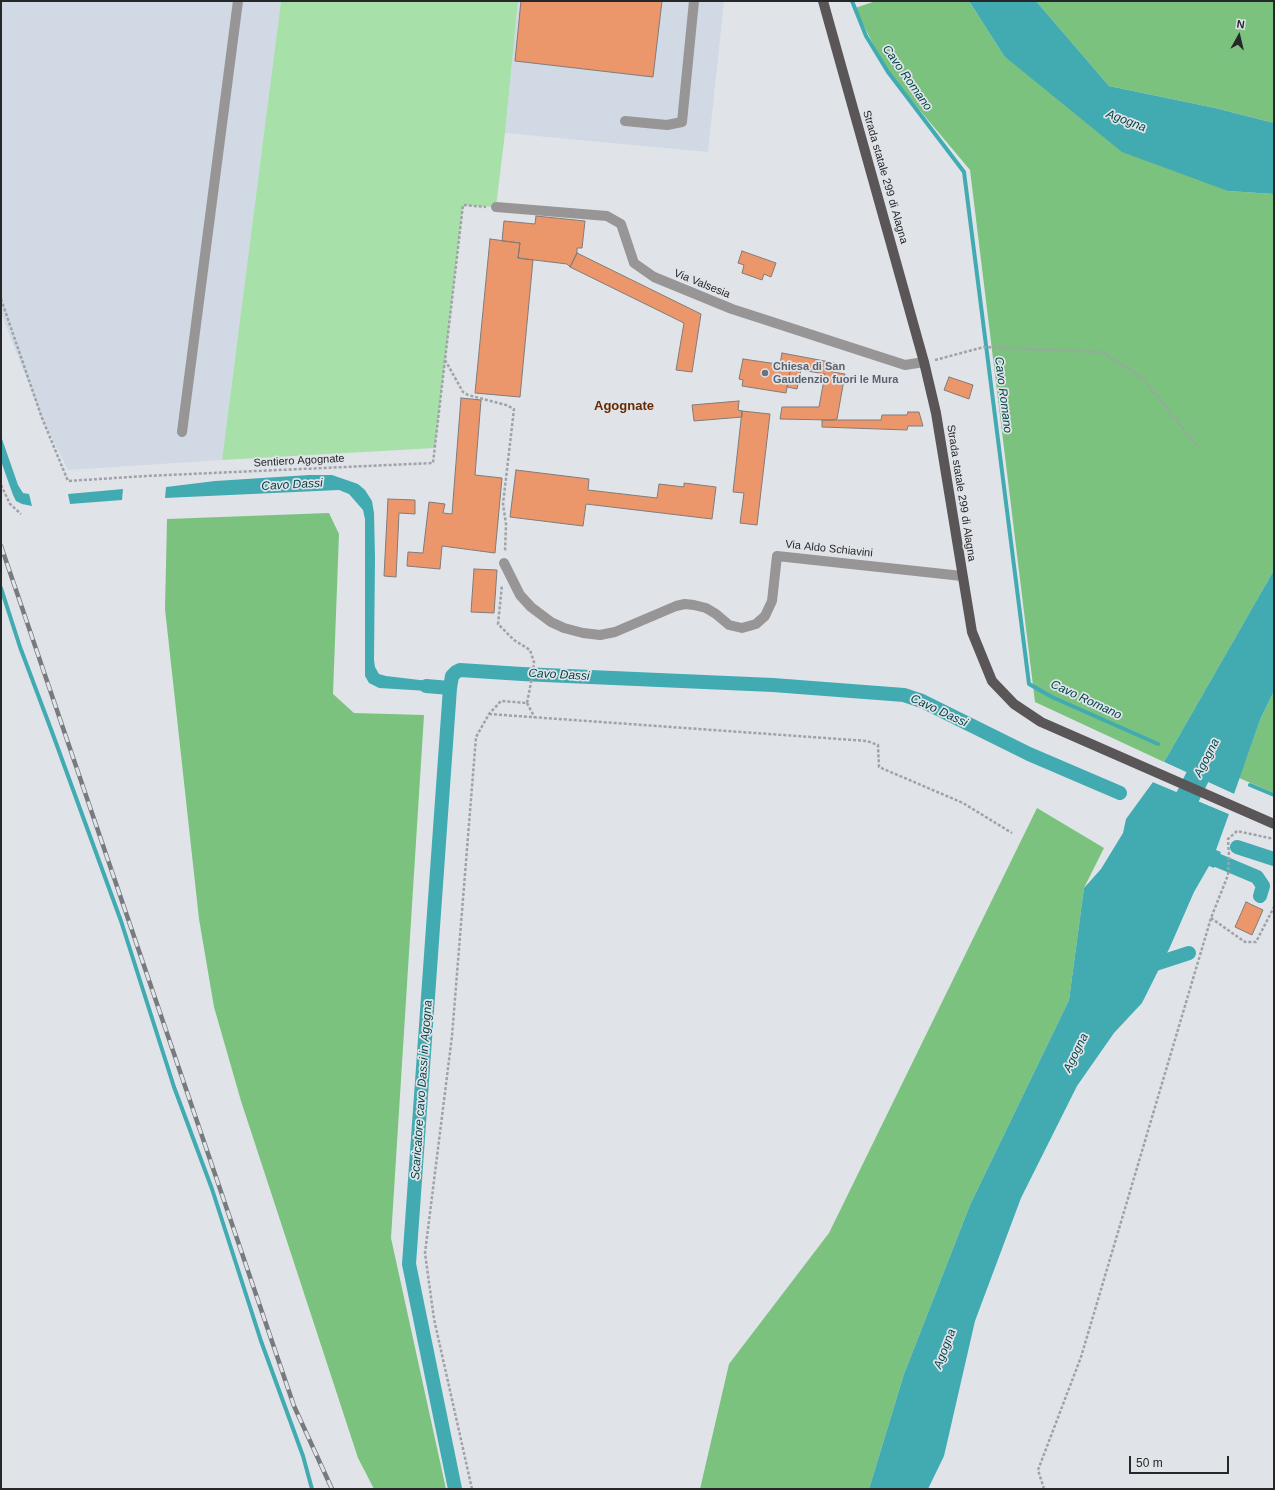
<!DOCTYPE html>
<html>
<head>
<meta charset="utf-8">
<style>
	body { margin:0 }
	#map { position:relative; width:1275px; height:1490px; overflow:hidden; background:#e0e4e9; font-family:Arial,sans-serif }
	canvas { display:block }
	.frame { position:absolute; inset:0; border:2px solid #252729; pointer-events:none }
	.north { position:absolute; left:1219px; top:16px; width:40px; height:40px; -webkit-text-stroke:3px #e0e4e9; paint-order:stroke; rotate:8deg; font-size:11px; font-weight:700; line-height:16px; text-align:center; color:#252729 }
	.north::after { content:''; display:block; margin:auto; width:14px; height:18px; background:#252729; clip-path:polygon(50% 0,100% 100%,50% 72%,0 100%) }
	.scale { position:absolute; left:1129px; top:1456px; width:100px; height:18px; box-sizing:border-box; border:2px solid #252729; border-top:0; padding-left:5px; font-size:12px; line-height:14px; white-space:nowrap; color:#252729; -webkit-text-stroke:3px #e0e4e9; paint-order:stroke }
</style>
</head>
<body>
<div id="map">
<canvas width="1275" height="1490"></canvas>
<div class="frame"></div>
<div class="north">N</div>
<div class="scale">50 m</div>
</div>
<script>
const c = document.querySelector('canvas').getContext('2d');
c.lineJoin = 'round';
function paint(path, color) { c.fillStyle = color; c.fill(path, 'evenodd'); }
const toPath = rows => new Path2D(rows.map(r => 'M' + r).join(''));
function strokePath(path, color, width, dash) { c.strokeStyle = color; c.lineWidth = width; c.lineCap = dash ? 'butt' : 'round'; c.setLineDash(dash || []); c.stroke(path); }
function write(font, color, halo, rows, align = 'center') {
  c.font = font + ' Arial,sans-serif'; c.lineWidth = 3.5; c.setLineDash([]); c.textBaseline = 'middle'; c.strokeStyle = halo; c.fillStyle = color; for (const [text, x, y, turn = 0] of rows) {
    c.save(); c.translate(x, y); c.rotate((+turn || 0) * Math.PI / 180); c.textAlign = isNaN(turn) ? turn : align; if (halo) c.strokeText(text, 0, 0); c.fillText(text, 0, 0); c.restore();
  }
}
paint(toPath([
	[1,1,281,1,222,460,68,470,42,418,1,313],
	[518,1,724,1,708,152,505,133]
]), '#d0d9e4');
paint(toPath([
	[281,1,518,1,505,133,496,207,463,205,435,448,222,460]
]), '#a7e1a9');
paint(toPath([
	[876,1,969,1,1004,56,1228,191,1274,194,1274,570,1164,762,1035,702,970,170,886,70,855,8],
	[1036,1,1274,1,1274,123,1215,108,1109,86],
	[329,513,339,534,333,694,354,713,424,715,391,1238,446,1489,374,1489,358,1458,241,1101,214,1007,199,919,165,609,167,519],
	[1274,691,1274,793,1239,778,1260,720],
	[1037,808,1104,848,1084,888,1069,1000,970,1205,904,1374,869,1489,700,1489,729,1364,829,1233]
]), '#7bc27f');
paint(toPath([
	[969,1,1036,1,1109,86,1215,108,1274,123,1274,194,1228,191,1122,152,1004,56],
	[1,436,18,485,23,493,29,494,32,506,22,504,16,501,13,495,1,461],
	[309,475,332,475,358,484,365,490,372,501,374,513,375,557,374,660,375,667,379,674,386,676,445,683,444,692,379,688,369,683,365,676,365,519,363,510,349,494,339,490,165,498,166,487,215,481],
	[123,489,122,500,70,504,68,494],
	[1274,570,1274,691,1260,720,1234,794,1164,762],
	[1153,782,1229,814,1216,850,1221,852,1214,868,1209,866,1194,892,1170,947,1142,1003,1114,1033,1077,1086,1021,1198,975,1321,944,1456,928,1489,869,1489,904,1374,970,1205,1069,1000,1084,888,1101,869,1123,833,1126,819]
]), '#42abb2');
paint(toPath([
	[1164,762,1234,794,1234,796,1163,763],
	[1154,780,1229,812,1229,814,1153,782]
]), '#e0e4e9');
strokePath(toPath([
	[852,1,866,36,888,72,964,172,1029,684,1052,697,1158,744],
	[1,588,20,647,52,732,121,921,174,1087,212,1189,261,1341,303,1456,312,1489],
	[1250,785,1274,795]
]), '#42abb2', 4);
strokePath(toPath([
	[426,686,450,688,452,676,456,672,460,670,522,674,773,685,904,695,922,701,1029,754,1120,793],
	[450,688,409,1264,455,1489],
	[1237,847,1274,859],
	[1200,853,1257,877,1263,886,1260,896],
	[1146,967,1189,953]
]), '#42abb2', 14);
strokePath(toPath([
	[1173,826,1212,748]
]), '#42abb2', 24);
const building = toPath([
	[521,1,662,1,653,77,515,61,521,1],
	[536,216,585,221,582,248,577,248,577,253,570,267,567,264,518,258,520,243,502,241,504,221,535,224,536,216],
	[490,239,520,243,518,258,533,260,520,397,475,393,490,239],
	[742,251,776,263,771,277,764,274,762,280,742,273,744,265,738,263,742,251],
	[577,253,701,314,692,372,676,370,684,323,570,267,577,253],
	[782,353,835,363,833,372,845,374,837,419,830,420,780,419,782,407,819,407,825,374,801,370,797,389,787,387,791,366,780,364,782,353],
	[743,359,791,366,786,393,742,386,743,380,739,379,743,359],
	[949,377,973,385,969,399,944,390,949,377],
	[461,398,481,400,475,475,502,478,495,553,442,546,440,569,407,566,408,552,423,553,429,502,445,504,443,513,452,514,461,398],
	[739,401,738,410,742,411,742,417,694,421,692,405,739,401],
	[742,411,770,414,757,525,740,523,744,493,733,492,742,411],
	[908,412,919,412,923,426,908,426,907,430,822,427,822,420,881,420,882,415,907,415,908,412],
	[516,470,589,479,588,490,657,498,659,484,684,487,684,483,716,487,712,519,586,504,583,526,510,517,516,470],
	[388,499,415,500,415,514,399,513,396,577,384,576,388,499],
	[474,569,497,570,494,613,471,612,474,569],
	[1246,902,1263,910,1252,935,1235,927,1246,902]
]);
paint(building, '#ec966b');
strokePath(building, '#817b79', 1);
strokePath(toPath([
	[1,299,42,418,68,481,146,476,433,463,463,205,486,207],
	[445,360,463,392,468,395,506,405,514,409,503,504,506,524,505,552],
	[935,360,984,347,1102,352,1145,380,1196,445],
	[1,485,10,504,21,514],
	[527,703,535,718],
	[489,714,867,741,878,745,879,767,963,803,1012,833],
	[1211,918,1245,942,1256,942,1274,907],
	[472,1489,434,1319,425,1253,452,1036,476,737,489,714,501,701,527,703,533,672,534,662,530,650,514,640,498,624,502,585],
	[1044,1489,1038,1470,1081,1357,1211,918,1228,875,1229,856,1228,839,1237,831,1274,839]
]), '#9fa2a6', 2.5, [3, 2]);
strokePath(toPath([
	[625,121,667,125,682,122,694,1],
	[496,207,607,216,621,224,634,263,654,277,732,309,905,365,924,362],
	[182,432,238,1],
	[504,563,520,595,531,607,551,622,564,628,583,633,600,635,615,632,676,606,685,604,694,605,706,608,716,614,729,625,742,628,756,624,765,616,772,601,777,556,962,576]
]), '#989596', 10);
strokePath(toPath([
	[823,1,924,362,936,413,972,632,992,681,1014,704,1041,722,1274,824]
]), '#5a5557', 10);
const rail = toPath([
	[1,546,294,1406,332,1489]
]);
strokePath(rail, '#787b7e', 4.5);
strokePath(rail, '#e0e4e9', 3, [9]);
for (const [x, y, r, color] of [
	[765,373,4,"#6b7280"]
]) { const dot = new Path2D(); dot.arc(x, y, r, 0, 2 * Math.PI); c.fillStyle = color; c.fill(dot); strokePath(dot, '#e0e4e9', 1.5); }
write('11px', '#252729', '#e0e4e9', [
	["Strada statale 299 di Alagna",885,177,74],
	["Via Valsesia",702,284,22],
	["Sentiero Agognate",299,461,-3],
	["Strada statale 299 di Alagna",961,493,81],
	["Via Aldo Schiavini",829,549,6]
]);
write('bold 11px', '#5b616d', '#e0e4e9', [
	["Chiesa di San",773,367],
	["Gaudenzio fuori le Mura",773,380]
], 'left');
write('italic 12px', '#004448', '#e0e4e9', [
	["Cavo Romano",907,78,55],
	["Agogna",1126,121,21],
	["Cavo Romano",1003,395,83],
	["Cavo Dassi",292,485,-3],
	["Cavo Dassi",559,675,3],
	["Cavo Romano",1086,700,25],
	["Cavo Dassi",939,711,25],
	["Agogna",1207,758,-63],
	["Agogna",1076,1053,-64],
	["Scaricatore cavo Dassi in Agogna",422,1090,-86],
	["Agogna",945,1349,-69]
]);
write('bold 13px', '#672a00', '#e0e4e9', [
	["Agognate",624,406]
]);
</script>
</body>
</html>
